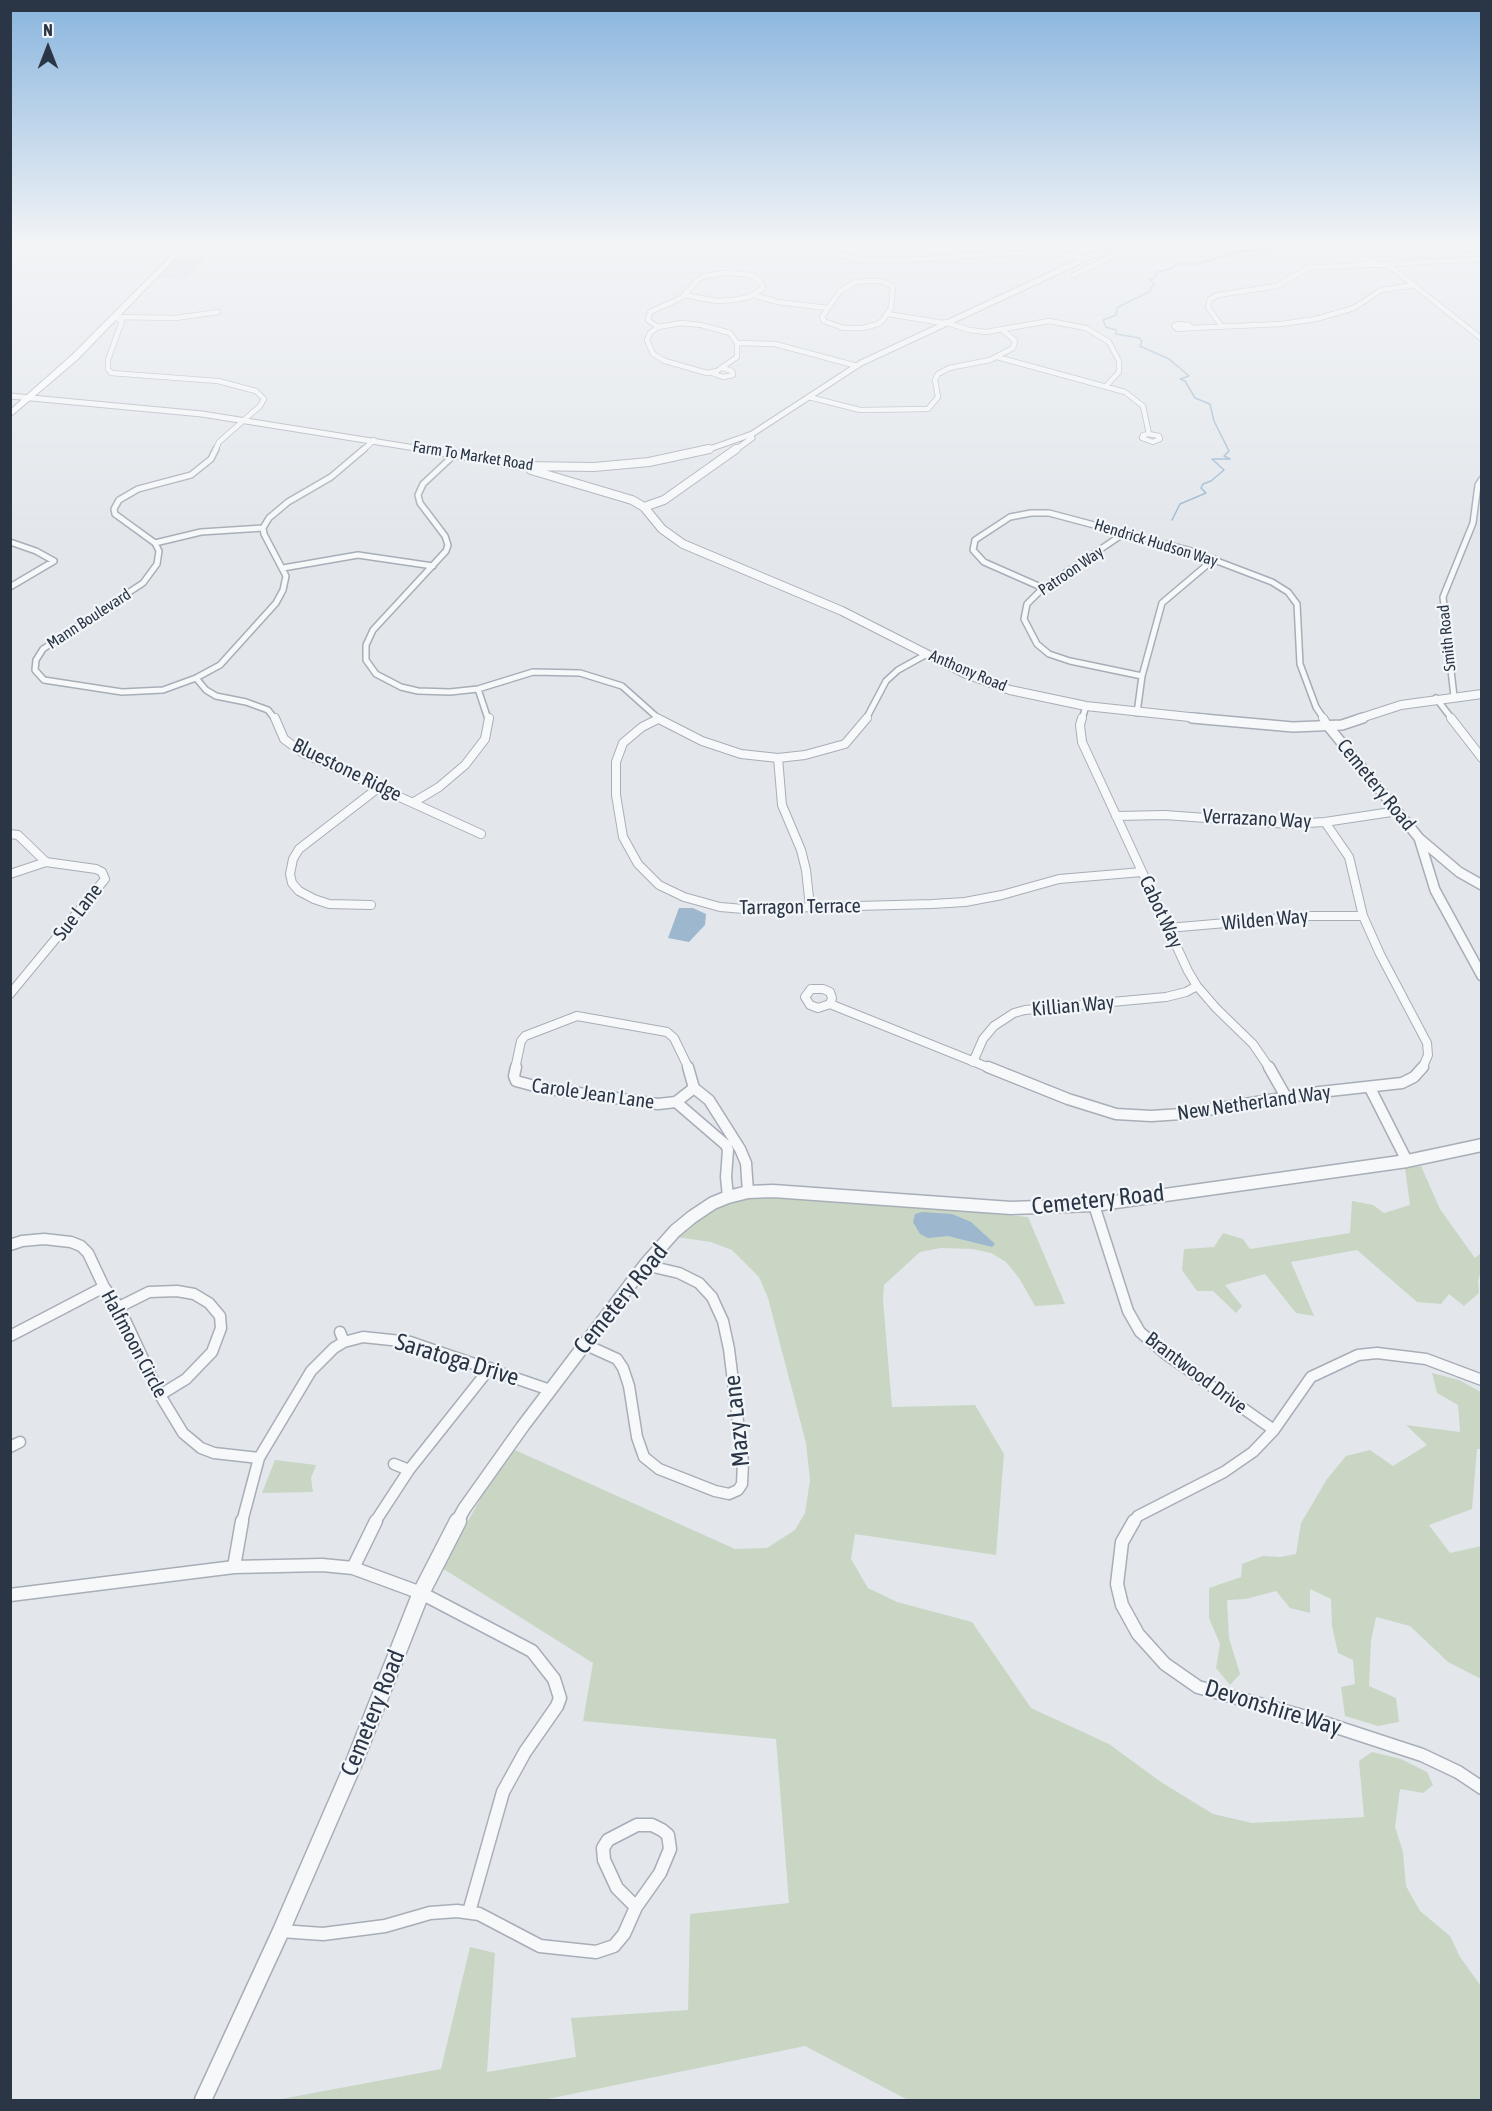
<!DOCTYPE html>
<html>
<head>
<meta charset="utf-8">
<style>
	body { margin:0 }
	#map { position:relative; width:1492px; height:2111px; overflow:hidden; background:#e3e7ec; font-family:"Asap Condensed",sans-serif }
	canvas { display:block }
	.frame { position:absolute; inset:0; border:12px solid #2a3546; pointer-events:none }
	.north { position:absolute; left:18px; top:18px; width:60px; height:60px; -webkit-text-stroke:4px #f3f6f9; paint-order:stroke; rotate:0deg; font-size:16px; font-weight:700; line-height:24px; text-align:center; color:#2a3546 }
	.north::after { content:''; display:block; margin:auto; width:21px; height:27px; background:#2a3546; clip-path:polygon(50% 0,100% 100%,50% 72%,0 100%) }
</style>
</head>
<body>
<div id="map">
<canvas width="1492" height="2111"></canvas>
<div class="frame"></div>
<div class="north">N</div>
</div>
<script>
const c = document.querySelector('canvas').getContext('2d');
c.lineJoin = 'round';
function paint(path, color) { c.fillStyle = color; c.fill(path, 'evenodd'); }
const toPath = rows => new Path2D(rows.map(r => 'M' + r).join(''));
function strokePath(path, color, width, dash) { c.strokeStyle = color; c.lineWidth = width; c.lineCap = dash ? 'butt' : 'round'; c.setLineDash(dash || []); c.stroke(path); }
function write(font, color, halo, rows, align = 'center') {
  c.font = font + ' "Asap Condensed",sans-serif'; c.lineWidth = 4.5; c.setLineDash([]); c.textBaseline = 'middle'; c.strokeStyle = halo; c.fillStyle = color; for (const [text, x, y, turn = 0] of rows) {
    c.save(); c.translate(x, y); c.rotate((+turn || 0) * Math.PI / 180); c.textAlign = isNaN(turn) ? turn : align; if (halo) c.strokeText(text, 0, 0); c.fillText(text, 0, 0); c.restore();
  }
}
paint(toPath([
	[169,259,206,259,188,279,151,278]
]), '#d1d6de');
paint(toPath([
	[1421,1166,1440,1209,1475,1258,1481,1253,1481,1271,1478,1281,1479,1293,1464,1306,1449,1294,1441,1304,1417,1302,1357,1250,1291,1262,1314,1316,1296,1313,1265,1274,1225,1285,1242,1306,1236,1313,1213,1291,1197,1291,1182,1270,1184,1249,1214,1247,1223,1233,1243,1239,1250,1249,1350,1233,1352,1201,1373,1205,1384,1213,1410,1205,1405,1168],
	[755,1197,835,1199,1028,1217,1065,1304,1035,1306,1019,1278,1006,1262,991,1253,972,1249,941,1248,920,1252,884,1285,883,1300,892,1407,975,1405,1004,1454,996,1555,855,1534,851,1559,868,1588,897,1602,972,1622,1031,1708,1109,1744,1161,1782,1213,1814,1252,1823,1364,1817,1359,1761,1372,1752,1401,1759,1427,1772,1433,1785,1423,1793,1400,1789,1395,1827,1403,1852,1406,1886,1420,1911,1450,1936,1460,1957,1481,1986,1481,2100,908,2100,805,2046,543,2100,276,2100,441,2069,470,1947,495,1953,487,2072,576,2057,571,2018,688,2010,690,1914,789,1903,776,1739,583,1721,593,1663,442,1568,483,1494,515,1450,735,1549,767,1548,795,1530,805,1513,810,1480,806,1443,768,1298,759,1277,732,1250,711,1242,676,1237,706,1214,723,1205],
	[1432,1373,1459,1380,1481,1392,1481,1449,1477,1449,1472,1509,1429,1525,1450,1553,1481,1546,1481,1679,1448,1662,1410,1626,1376,1617,1371,1641,1369,1686,1396,1698,1399,1722,1378,1726,1345,1716,1341,1687,1355,1684,1353,1660,1338,1653,1332,1626,1331,1599,1310,1589,1310,1613,1290,1608,1276,1591,1246,1599,1227,1600,1229,1638,1240,1674,1230,1685,1216,1668,1220,1644,1209,1618,1209,1588,1241,1577,1242,1564,1263,1556,1280,1557,1296,1554,1301,1523,1327,1479,1346,1456,1370,1450,1393,1466,1427,1445,1406,1425,1460,1432,1458,1405,1437,1393],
	[275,1460,316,1465,311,1478,313,1492,262,1493]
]), '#c9d6c4');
paint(toPath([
	[679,908,693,908,706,914,705,925,689,942,668,938],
	[922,1212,952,1214,971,1222,995,1244,992,1247,948,1236,928,1238,920,1234,913,1222,915,1214]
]), '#9cb7ce');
strokePath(toPath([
	[10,249,33,243],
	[1172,520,1180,504,1206,493,1201,488,1203,484,1211,481,1224,470,1212,459,1230,459,1224,456,1229,451,1214,421,1210,404,1195,398,1185,381,1180,379,1189,376,1169,359,1140,346,1142,341,1139,338,1116,334,1116,330,1106,327,1103,320,1116,315,1118,307,1149,292,1154,284,1150,280,1156,277,1157,272,1171,269,1176,264,1196,264,1244,251,1279,248,1296,243]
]), '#9cb7ce', 1.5);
const minorFar4 = toPath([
	[831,243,832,249,838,254,863,260,906,260,1045,251,1084,258],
	[1315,243,1392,268,1482,339],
	[1074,275,1134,245,1253,243],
	[864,281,881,281,893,286,891,308,883,320,878,324,863,328,843,328,824,321,822,317,840,291,855,282,864,281],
	[753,295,778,302,828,308],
	[888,314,943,323],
	[115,317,122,321,108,360,108,369,111,373,218,381,256,391,264,399,260,406,219,442,215,451],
	[115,317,176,318,218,312],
	[945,322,969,330,986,332,1049,321,1086,328,1109,342,1119,361,1119,372,1107,385],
	[681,323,701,325,730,333,737,343,737,357,717,371,707,373,665,361,653,354,647,340,650,333,658,327,681,323],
	[1178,324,1189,325,1191,328,1178,329,1174,326,1178,324],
	[658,327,648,320,650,312,681,298,699,279,705,276,723,273,746,274,755,277,763,285,762,289,749,297,733,300,717,301,684,295],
	[1222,327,1208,307,1210,299,1218,295,1277,286,1308,268,1482,259],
	[1191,328,1281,324,1316,319,1354,308,1381,290,1415,285],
	[737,343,775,344,857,366],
	[997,357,1125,392,1143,406,1149,434],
	[712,373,723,377,733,375,732,371,723,368],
	[809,397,860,410,928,409,938,397,935,380,938,374,949,368,990,360,1013,348,1015,341,1004,331],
	[1149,434,1159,436,1160,439,1153,442,1142,438,1143,435,1149,434],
	[362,451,374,440]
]);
const minorFar3 = toPath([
	[216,449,211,459,191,475,138,489,119,500,114,509,115,514,155,543,159,551,157,564,143,583,43,649,36,660,35,670,44,680,122,692,163,690,196,678,220,665,276,603,283,590,286,576,264,534,263,528,269,518,288,502,331,477,364,449],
	[454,455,423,484,418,495,420,503,445,536,448,545,446,551,373,630,366,645,366,660,376,674,401,687,418,691,450,692,478,689,533,672,580,673,622,686,659,719],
	[1126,532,1043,588,1027,604,1024,619,1037,644,1049,654,1070,661,1142,676],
	[10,542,36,551,54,561,10,587],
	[155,543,201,532,263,528],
	[283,568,358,555,433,566],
	[1043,588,984,562,973,550,975,540,1010,517,1031,513,1049,513,1188,550,1272,582,1288,592,1297,604,1300,664,1316,707,1324,719],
	[196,678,206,690,216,696,246,702,268,710,275,719],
	[478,689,488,719],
	[1454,697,1443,597,1473,523,1478,485,1482,479],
	[1436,698,1452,719],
	[1137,713,1142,676,1162,603,1214,559],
	[866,719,886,681,898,670,927,654],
	[1082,719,1086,706]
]);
const minorFar2 = toPath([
	[275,718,284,739,303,753,481,834],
	[657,718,702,741,741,754,778,758,805,755,845,744,867,718],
	[1082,718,1080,725,1082,742,1188,971,1197,986,1216,1008,1253,1044,1270,1069],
	[1323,718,1328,726],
	[1451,718,1482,758],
	[658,719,642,727,623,743,616,762,616,795,623,837,638,864,659,885,684,897,720,907,744,909,932,904,965,902,1002,895,1059,879,1142,872],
	[778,758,782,805,801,850,806,870,810,907],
	[414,802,439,787,465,765,485,739,489,718],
	[1116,816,1165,815,1288,824,1325,822,1398,811],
	[1325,822,1349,857,1363,916,1380,954,1427,1043,1428,1055,1422,1069],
	[10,834,18,835,46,862],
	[10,874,46,862,96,869,102,872,105,879,10,994],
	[371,905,329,904,314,899,299,891,292,883,290,874,293,859,299,849,378,788],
	[1168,928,1307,916,1363,916],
	[811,989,823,989,830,992,832,998,830,1004,818,1008,810,1005,805,997,811,989],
	[830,1004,992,1069],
	[973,1062,983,1039,994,1026,1014,1013,1025,1010,1166,997,1186,992,1197,986],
	[515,1069,521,1041,525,1036,577,1016,667,1032,674,1038,689,1069]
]);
const minorFar1 = toPath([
	[516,1067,514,1076,516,1081,542,1088,658,1104,676,1102,694,1088,688,1067],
	[988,1067,1068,1099,1116,1114,1151,1116,1182,1114,1320,1092,1402,1083,1414,1077,1423,1067],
	[1269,1067,1286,1097],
	[694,1088,709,1100,740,1149,746,1163,748,1192],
	[1370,1088,1407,1161],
	[676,1102,726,1145,728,1150,726,1177,728,1197],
	[1094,1205,1128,1311,1140,1332,1167,1355,1274,1430],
	[10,1245,22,1241,44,1239,71,1242,81,1246,88,1253,104,1287,119,1307,160,1395,183,1433,201,1448,214,1453,259,1458],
	[119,1307,149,1292,177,1291,194,1294,209,1303,220,1316,221,1328,212,1352,186,1379,160,1395],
	[340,1332,344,1342],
	[10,1336,104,1287],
	[584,1344,617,1359,623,1368,629,1386,637,1437,644,1457,659,1469,715,1491,729,1494,738,1490,742,1484,743,1462,729,1349,723,1321,712,1297,699,1283,679,1273,645,1265],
	[10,1447,20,1442],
	[394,1464,409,1470],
	[242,1522,259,1458,311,1371,334,1348,344,1342,363,1337,410,1342,550,1390],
	[375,1522,409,1470,490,1368],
	[1133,1522,1138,1516,1224,1472,1253,1452,1274,1430,1311,1377,1358,1355,1377,1353,1426,1359,1482,1380]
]);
const minor = toPath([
	[1134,1521,1122,1542,1117,1584,1122,1605,1138,1634,1165,1664,1198,1687,1306,1717,1422,1755,1458,1772,1482,1788],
	[234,1567,242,1521],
	[353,1568,376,1521],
	[10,1595,234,1567,322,1565,353,1568,421,1593,532,1651,554,1679,560,1698,557,1706,525,1752,503,1792,469,1912],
	[637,1825,652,1825,662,1830,668,1835,670,1849,660,1873,636,1907,617,1888,604,1860,603,1848,608,1840,637,1825],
	[281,1931,323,1934,385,1926,430,1913,457,1911,479,1914,540,1946,596,1952,614,1946,624,1934,636,1907]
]);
const tertiaryFar4 = toPath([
	[1416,243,1482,250],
	[10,396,202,414,434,451],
	[704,451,752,434,861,363,1119,243],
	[734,451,752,438]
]);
const tertiaryFar3 = toPath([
	[426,449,523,466,594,467,649,462,709,449],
	[531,470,632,500,644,507,662,529,683,544,842,611,964,673,1010,690,1086,706,1208,719],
	[644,507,664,500,736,449],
	[1358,719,1401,705,1482,694]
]);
const tertiaryFar2 = toPath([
	[1192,718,1293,727,1342,725,1363,718],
	[1328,726,1419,838,1435,890,1482,976],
	[1420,839,1459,872,1482,885]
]);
const tertiaryFar1 = toPath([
	[457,1522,464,1509,523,1426,645,1265,675,1231,692,1217,713,1203,728,1197,748,1192,773,1191,1011,1208,1094,1205,1407,1161,1482,1145]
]);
const tertiary = toPath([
	[203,2100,281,1931,353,1765,421,1593,458,1521]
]);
const primary = toPath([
	[184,243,190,243,78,359,10,417,10,410,72,355,184,243]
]);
strokePath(minorFar4, '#a8aeb7', 6);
strokePath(minorFar3, '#a8aeb7', 8);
strokePath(minorFar2, '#a8aeb7', 10);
strokePath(minorFar1, '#a8aeb7', 13);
strokePath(minor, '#a8aeb7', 15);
strokePath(tertiaryFar4, '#a8aeb7', 7);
strokePath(tertiaryFar3, '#a8aeb7', 10);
strokePath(tertiaryFar2, '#a8aeb7', 12);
strokePath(tertiaryFar1, '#a8aeb7', 15);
strokePath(tertiary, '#a8aeb7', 19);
strokePath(primary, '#a2acb9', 2);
strokePath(minorFar4, '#f6f8fa', 4.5);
strokePath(minorFar3, '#f6f8fa', 5);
strokePath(minorFar2, '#f6f8fa', 8);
strokePath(minorFar1, '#f6f8fa', 10);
strokePath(minor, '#f6f8fa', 12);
strokePath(tertiaryFar4, '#f6f8fa', 5);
strokePath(tertiaryFar3, '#f6f8fa', 8);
strokePath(tertiaryFar2, '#f6f8fa', 9);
strokePath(tertiaryFar1, '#f6f8fa', 12);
strokePath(tertiary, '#f6f8fa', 16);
paint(primary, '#fff');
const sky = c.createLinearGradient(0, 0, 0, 538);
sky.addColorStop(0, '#89b5de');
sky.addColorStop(0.45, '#f2f4f6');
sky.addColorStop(1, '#f2f4f600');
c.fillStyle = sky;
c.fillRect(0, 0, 1492, 538);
write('16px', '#2a3546', '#f3f6f9', [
	["Farm To Market Road",473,456,9],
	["Hendrick Hudson Way",1156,543,17],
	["Patroon Way",1071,571,-34],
	["Mann Boulevard",89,619,-33],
	["Smith Road",1447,638,-96],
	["Anthony Road",968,671,23]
]);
write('20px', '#2a3546', '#f3f6f9', [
	["Bluestone Ridge",347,770,26],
	["Cemetery Road",1376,785,51],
	["Verrazano Way",1257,819,3],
	["Tarragon Terrace",800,907,-1],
	["Sue Lane",78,912,-52],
	["Cabot Way",1161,912,65],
	["Wilden Way",1265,920,-5],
	["Killian Way",1073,1006,-5],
	["Carole Jean Lane",593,1094,8],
	["New Netherland Way",1254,1103,-8],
	["Halfmoon Circle",134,1344,62],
	["Brantwood Drive",1196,1373,37]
]);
write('24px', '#2a3546', '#f3f6f9', [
	["Cemetery Road",1098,1200,-6],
	["Cemetery Road",621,1299,-51],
	["Saratoga Drive",457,1360,17],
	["Mazy Lane",737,1421,-96],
	["Devonshire Way",1273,1708,17],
	["Cemetery Road",373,1713,-68]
]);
</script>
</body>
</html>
